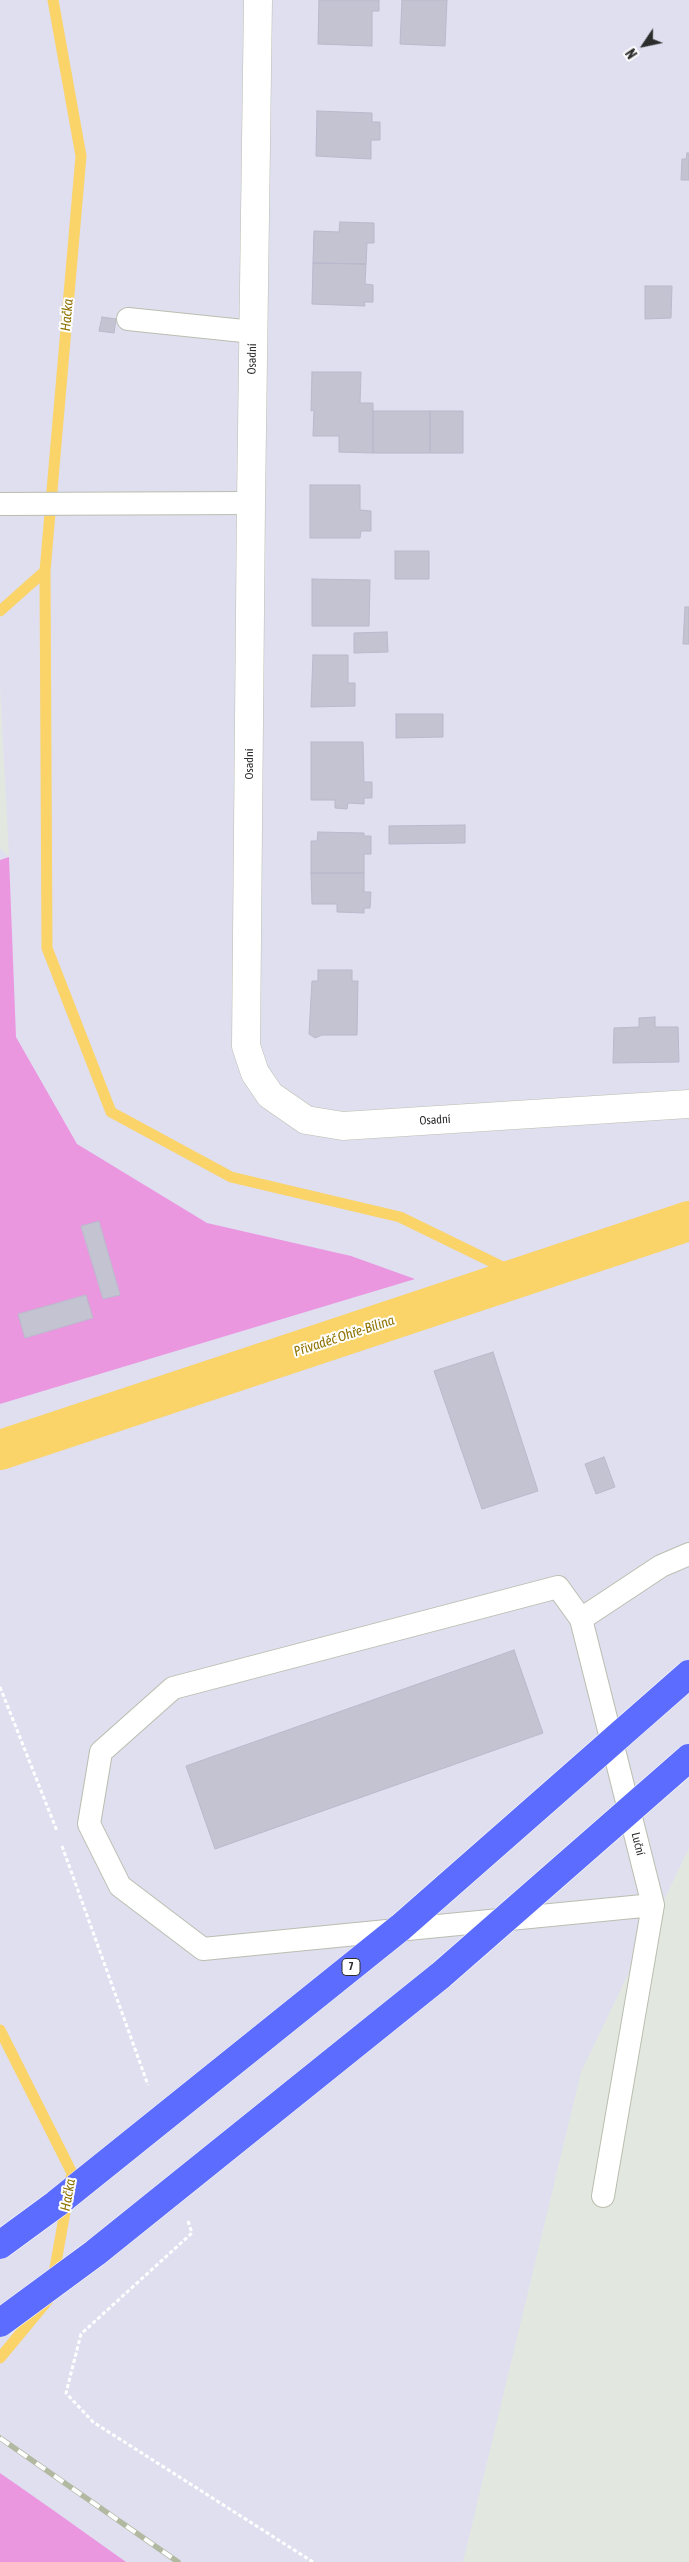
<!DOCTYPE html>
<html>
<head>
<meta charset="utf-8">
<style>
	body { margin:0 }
	#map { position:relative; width:689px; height:2562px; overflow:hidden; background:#dfdff0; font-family:"Asap Condensed",sans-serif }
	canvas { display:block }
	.north { position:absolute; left:619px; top:20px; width:50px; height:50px; -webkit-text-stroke:4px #fff; paint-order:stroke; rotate:236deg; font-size:14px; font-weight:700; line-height:20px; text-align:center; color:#2d2d2d }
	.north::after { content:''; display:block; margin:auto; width:18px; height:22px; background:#2d2d2d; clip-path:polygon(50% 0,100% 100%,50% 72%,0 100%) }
</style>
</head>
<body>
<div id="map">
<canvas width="689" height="2562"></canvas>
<div class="north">N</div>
</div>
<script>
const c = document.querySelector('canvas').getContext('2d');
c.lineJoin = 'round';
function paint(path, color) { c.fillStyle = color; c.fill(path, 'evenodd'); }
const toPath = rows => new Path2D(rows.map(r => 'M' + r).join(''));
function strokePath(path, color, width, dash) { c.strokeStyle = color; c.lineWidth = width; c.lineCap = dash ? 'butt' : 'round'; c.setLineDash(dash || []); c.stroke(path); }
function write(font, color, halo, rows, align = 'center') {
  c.font = font + ' "Asap Condensed",sans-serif'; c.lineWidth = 4; c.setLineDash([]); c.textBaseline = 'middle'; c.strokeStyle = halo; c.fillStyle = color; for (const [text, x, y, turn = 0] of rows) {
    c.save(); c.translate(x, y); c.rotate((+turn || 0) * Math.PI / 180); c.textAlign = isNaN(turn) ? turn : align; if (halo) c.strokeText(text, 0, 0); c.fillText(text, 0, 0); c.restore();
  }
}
paint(toPath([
	[0,686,9,857,0,848],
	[689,1848,689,2562,463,2562,581,2072]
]), '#e2e8e0');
paint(toPath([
	[9,857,16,1037,77,1144,207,1223,351,1256,415,1279,0,1404,0,860],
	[99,1222,120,1294,103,1299,81,1227],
	[85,1295,92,1318,25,1338,19,1314],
	[0,2473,53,2510,126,2562,0,2562]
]), '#eb97e0');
strokePath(toPath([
	[45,571,47,948,111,1112,231,1177,400,1217,521,1276],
	[0,611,45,571,81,156,53,0],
	[0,2030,72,2173,53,2279],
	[0,2358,48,2300]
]), '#fad369', 11);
strokePath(toPath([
	[0,1450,689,1221]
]), '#fad369', 40);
const building = toPath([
	[319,0,379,0,379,11,372,11,372,46,318,44,319,0],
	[402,0,447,0,445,46,400,44,402,0],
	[317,111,372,113,372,122,380,122,380,140,371,140,371,159,316,156,317,111],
	[687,153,689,153,689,180,681,180,682,159,686,159,687,153],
	[340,222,374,223,374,243,367,243,366,264,313,263,314,231,339,232,340,222],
	[313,263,366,264,365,284,373,285,373,302,364,302,365,306,312,304,313,263],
	[645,286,672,286,671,318,645,319,645,286],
	[102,317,116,319,114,333,99,331,102,317],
	[312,372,361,372,360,403,373,403,373,453,339,452,339,436,313,436,314,410,311,411,312,372],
	[373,411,430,411,430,453,373,453,373,411],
	[430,411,463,411,463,453,430,453,430,411],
	[310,485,360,485,360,510,371,511,371,531,361,531,360,538,310,538,310,485],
	[395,551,429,551,429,579,395,579,395,551],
	[312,579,370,580,369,626,312,626,312,579],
	[685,607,689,607,689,644,683,644,685,607],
	[387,632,388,652,354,653,354,633,387,632],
	[313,655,348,655,348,683,355,683,355,706,311,707,313,655],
	[396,714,443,714,443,737,396,738,396,714],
	[311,742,363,742,364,782,372,782,372,798,364,798,364,804,348,803,347,809,335,808,335,800,311,800,311,742],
	[465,825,465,843,389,844,389,826,465,825],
	[318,832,364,833,364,836,371,836,371,854,364,854,364,873,311,873,311,841,317,841,318,832],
	[311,873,364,873,364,892,371,892,370,908,364,908,364,913,337,912,337,904,312,904,311,873],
	[318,970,352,970,352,981,358,981,357,1035,322,1035,315,1038,309,1034,312,981,318,981,318,970],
	[655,1017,655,1027,678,1027,679,1062,613,1063,614,1028,639,1027,639,1018,655,1017],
	[99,1221,120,1295,103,1299,81,1226,99,1221],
	[86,1295,93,1318,25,1338,18,1314,86,1295],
	[493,1352,538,1491,482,1509,434,1371,493,1352],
	[604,1457,615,1487,596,1494,585,1464,604,1457],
	[514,1650,543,1733,215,1849,186,1766,514,1650]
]);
paint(building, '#c4c3d2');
strokePath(building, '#bab8cc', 1);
const lane = toPath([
	[128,319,253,332],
	[0,504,251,503],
	[581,1619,558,1587,173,1688,101,1752,89,1824,120,1886,203,1949,653,1905],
	[603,2196,653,1905,581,1619,661,1566,689,1554]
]);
const street = toPath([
	[258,0,251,503,246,1046,255,1073,270,1095,306,1120,343,1126,689,1104]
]);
strokePath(lane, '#babeaf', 24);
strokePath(street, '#babeaf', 29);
strokePath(toPath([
	[0,1687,57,1831],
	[62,1846,148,2085],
	[188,2221,192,2233,81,2334,66,2393,93,2422,313,2562]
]), '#fff', 3, [4, 2.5]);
strokePath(lane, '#fff', 22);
strokePath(street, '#fff', 28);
const rail = toPath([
	[0,2438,178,2562]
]);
strokePath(rail, '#b1b9a0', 5.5);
strokePath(rail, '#fff', 4, [11]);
const highwayBridge = toPath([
	[0,2245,56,2204,401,1927,689,1674],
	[0,2323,95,2253,441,1975,689,1758]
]);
strokePath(highwayBridge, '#fff', 29, []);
strokePath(highwayBridge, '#5b6cff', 28);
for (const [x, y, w] of [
	[351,1967,18]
]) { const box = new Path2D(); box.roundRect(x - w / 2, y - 8.5, w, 17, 4); c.fillStyle = '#fff'; c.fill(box); strokePath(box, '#2d2d2d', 1); }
write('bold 11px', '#2d2d2d', null, [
	["7",351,1967]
]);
write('12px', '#2d2d2d', '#fff', [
	["Osadní",252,359,-89],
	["Osadní",249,764,-90],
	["Osadní",435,1120,-4],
	["Luční",638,1844,76]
]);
write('italic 14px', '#8f7303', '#fff', [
	["Hačka",67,315,-85],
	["Přivaděč Ohře-Bílina",344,1336,-18],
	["Hačka",68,2195,-80]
]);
</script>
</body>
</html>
